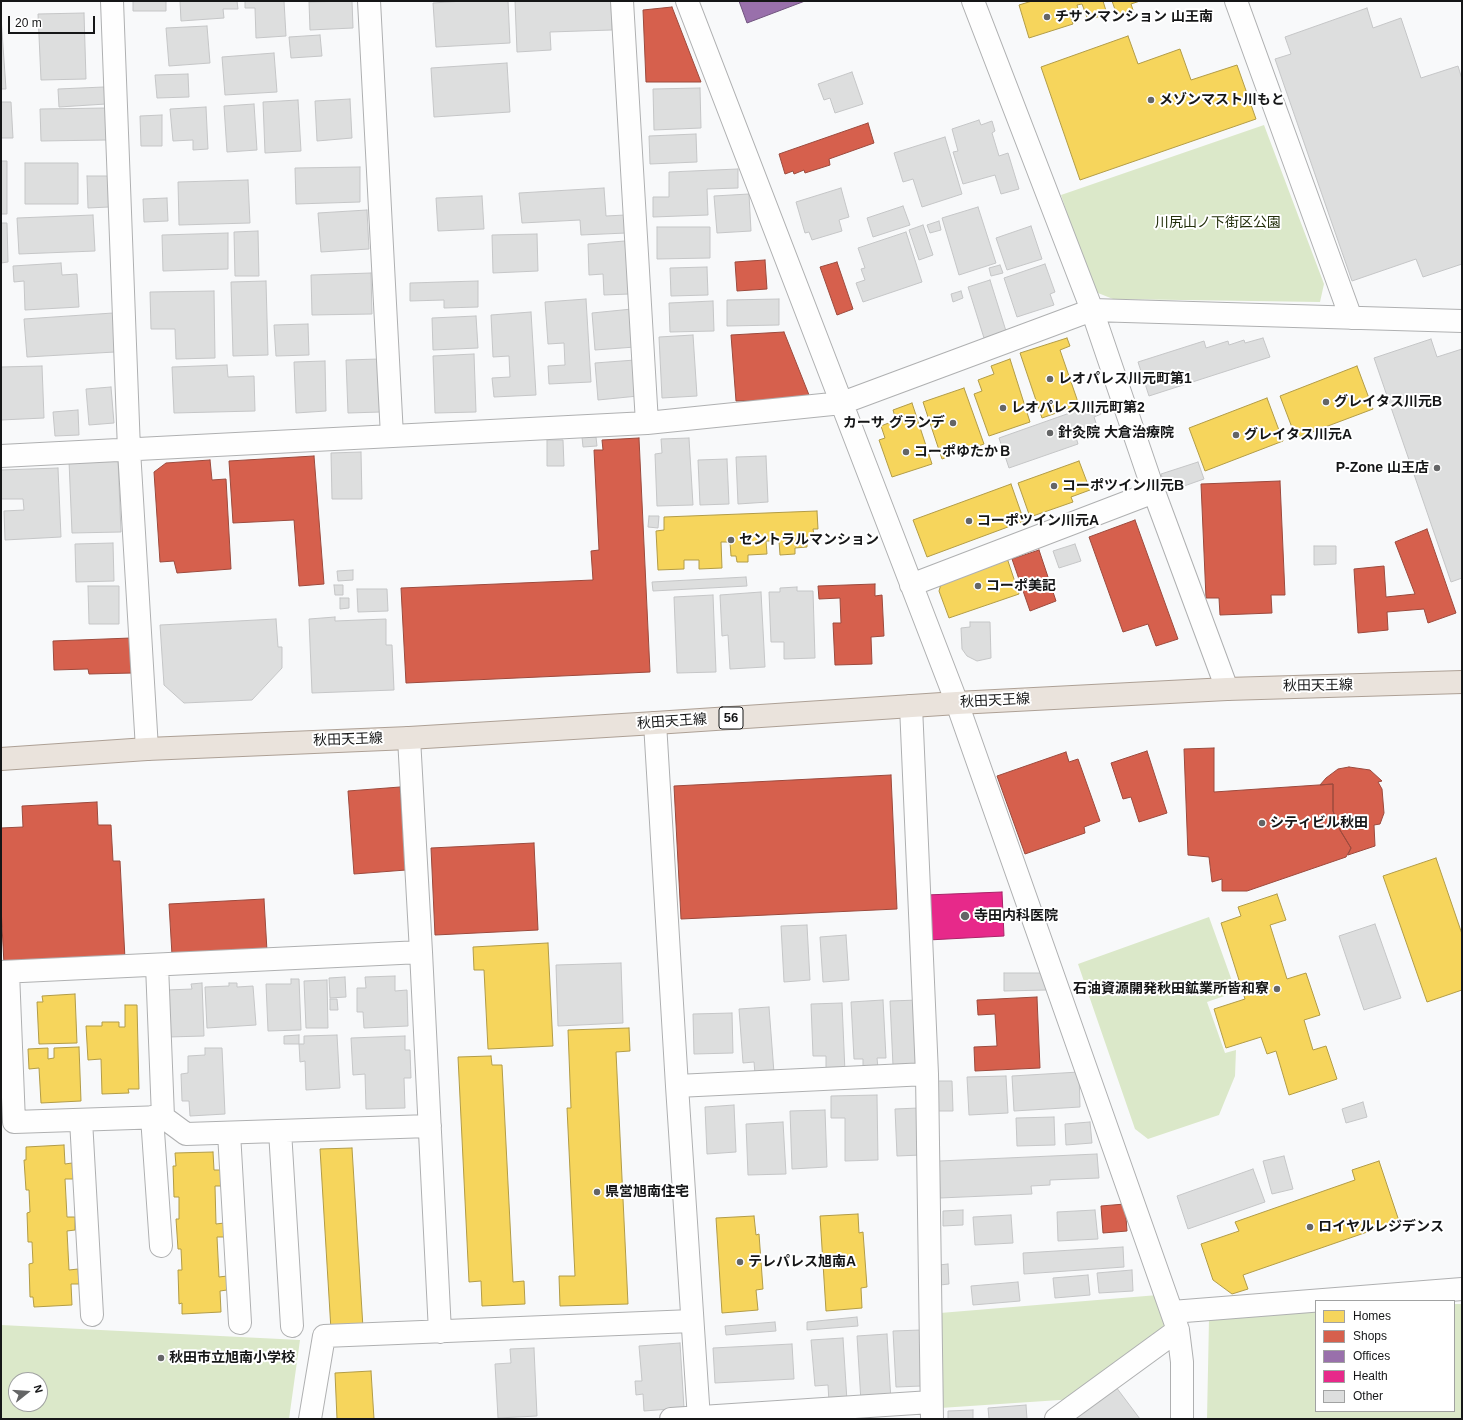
<!DOCTYPE html>
<html>
<head>
<meta charset="utf-8">
<style>
	body { margin:0 }
	#map { position:relative; width:1463px; height:1420px; overflow:hidden; background:#f8f9fa; font-family:Arial,sans-serif }
	canvas { display:block }
	.frame { position:absolute; inset:0; border:2px solid #151617; pointer-events:none }
	.legend { position:absolute; left:1315px; top:1300px; width:140px; height:112px; box-sizing:border-box; background:#fff; border:1px solid #a1a2a2; margin:0; padding:5px 7px; list-style:none; font-size:12px; color:#151617 }
	.legend li { display:flex; align-items:center; gap:8px; height:20px }
	.legend b { width:20px; border:1px solid #a1a2a2 }
	.north { position:absolute; left:8px; top:1372px; width:40px; height:40px; box-sizing:border-box; background:#fff; border:1px solid #a1a2a2; border-radius:50%; rotate:73deg; font-size:11px; font-weight:700; line-height:16px; text-align:center; color:#151617 }
	.north::after { content:''; display:block; margin:auto; width:14px; height:18px; background:#646566; clip-path:polygon(50% 0,100% 100%,50% 72%,0 100%) }
	.scale { position:absolute; left:8px; top:16px; width:87px; height:18px; box-sizing:border-box; border:2px solid #151617; border-top:0; padding-left:5px; font-size:12px; line-height:14px; white-space:nowrap; color:#151617; -webkit-text-stroke:3px #fff; paint-order:stroke }
</style>
</head>
<body>
<div id="map">
<canvas width="1463" height="1420"></canvas>
<div class="frame"></div>
<ul class="legend">
<li><b style="height:11px;background:#f6d55c"></b>Homes</li>
<li><b style="height:11px;background:#d6604d"></b>Shops</li>
<li><b style="height:11px;background:#9970ab"></b>Offices</li>
<li><b style="height:11px;background:#e7298a"></b>Health</li>
<li><b style="height:11px;background:#dddede"></b>Other</li>
</ul>
<div class="north">N</div>
<div class="scale">20 m</div>
</div>
<script>
const c = document.querySelector('canvas').getContext('2d');
c.lineJoin = 'round';
function paint(path, color) { c.fillStyle = color; c.fill(path, 'evenodd'); }
const toPath = rows => new Path2D(rows.map(r => 'M' + r).join(''));
function strokePath(path, color, width, dash) { c.strokeStyle = color; c.lineWidth = width; c.lineCap = dash ? 'butt' : 'round'; c.setLineDash(dash || []); c.stroke(path); }
function write(font, color, halo, rows, align = 'center') {
  c.font = font + ' Arial,"Noto Sans JP",sans-serif'; c.lineWidth = 4; c.setLineDash([]); c.textBaseline = 'middle'; c.strokeStyle = halo; c.fillStyle = color; for (const [text, x, y, turn = 0] of rows) {
    c.save(); c.translate(x, y); c.rotate((+turn || 0) * Math.PI / 180); c.textAlign = isNaN(turn) ? turn : align; if (halo) c.strokeText(text, 0, 0); c.fillText(text, 0, 0); c.restore();
  }
}
paint(toPath([
	[1264,125,1324,284,1320,302,1113,299,1093,291,1061,195],
	[1209,917,1236,992,1207,1002,1225,1053,1236,1050,1235,1076,1219,1115,1148,1139,1135,1129,1078,964],
	[1158,1295,1169,1332,1075,1399,940,1408,940,1313],
	[1454,1304,1462,1304,1462,1419,1207,1419,1209,1319,1316,1312,1316,1411,1454,1411],
	[1,1325,300,1340,289,1419,1,1419],
	[16,1380,40,1380,40,1404,16,1404]
]), '#dbe8c9');
const homes = toPath([
	[1032,1,1103,1,1107,14,1088,20,1082,4,1077,5,1078,9,1069,12,1073,24,1029,38,1019,5,1032,1],
	[1112,1,1140,1,1131,4,1134,13,1118,18,1112,1],
	[1128,36,1138,64,1180,49,1191,80,1237,65,1256,119,1080,180,1041,67,1128,36],
	[1067,338,1070,346,1060,350,1079,405,1042,418,1020,353,1067,338],
	[1010,359,1030,422,989,436,974,394,982,391,978,380,994,374,991,366,1010,359],
	[1357,366,1373,409,1296,438,1280,396,1357,366],
	[964,388,984,444,942,459,923,402,964,388],
	[1267,398,1283,441,1205,471,1189,428,1267,398],
	[912,403,932,464,892,477,879,440,885,438,881,426,896,420,893,410,912,403],
	[1079,461,1090,490,1071,497,1073,502,1030,517,1018,483,1079,461],
	[1011,484,1024,521,927,557,913,520,1011,484],
	[817,511,818,529,813,529,814,535,810,535,811,540,807,540,807,547,795,548,795,554,780,555,779,541,766,541,767,554,748,555,748,562,737,562,736,556,731,556,730,542,721,542,722,568,699,569,699,560,684,560,684,569,658,570,656,531,664,530,664,517,817,511],
	[1007,558,1019,594,949,618,939,591,942,581,1007,558],
	[1436,858,1462,934,1462,990,1427,1002,1383,876,1436,858],
	[1277,894,1286,920,1270,925,1287,979,1306,973,1320,1015,1304,1020,1313,1050,1326,1046,1337,1079,1289,1095,1276,1051,1267,1054,1261,1037,1226,1048,1214,1009,1245,999,1221,923,1241,916,1238,907,1277,894],
	[548,943,553,1046,488,1049,484,970,474,970,473,947,548,943],
	[75,994,77,1043,39,1044,37,1002,43,1002,42,996,75,994],
	[125,1005,137,1005,139,1089,128,1089,129,1093,102,1094,101,1059,88,1060,86,1026,102,1026,102,1022,119,1022,119,1027,125,1027,125,1005],
	[629,1028,630,1051,616,1052,628,1304,560,1306,559,1276,575,1276,567,1108,571,1108,568,1030,629,1028],
	[79,1047,81,1101,41,1103,39,1068,29,1069,28,1049,48,1048,48,1059,54,1058,54,1048,79,1047],
	[491,1056,492,1065,502,1065,513,1282,524,1281,525,1304,482,1306,481,1281,469,1282,458,1057,491,1056],
	[64,1145,65,1164,72,1163,73,1179,65,1179,67,1217,75,1217,75,1230,67,1231,69,1270,78,1269,79,1284,71,1284,72,1305,34,1307,33,1297,30,1297,29,1264,33,1263,32,1242,28,1242,27,1213,30,1212,29,1190,26,1190,24,1160,26,1160,26,1147,64,1145],
	[352,1148,363,1328,331,1330,320,1149,352,1148],
	[213,1152,214,1170,221,1170,222,1186,215,1186,216,1224,224,1223,225,1237,217,1237,219,1277,227,1276,227,1290,220,1291,221,1312,182,1314,182,1303,179,1304,178,1270,182,1270,181,1249,178,1249,176,1219,179,1219,179,1197,174,1197,173,1166,176,1166,175,1153,213,1152],
	[1379,1161,1399,1221,1243,1275,1248,1289,1232,1294,1213,1280,1201,1244,1239,1231,1235,1222,1355,1180,1352,1170,1379,1161],
	[858,1214,859,1233,863,1232,867,1287,861,1288,862,1308,826,1311,820,1216,858,1214],
	[754,1216,756,1235,759,1234,763,1289,756,1290,758,1310,722,1313,716,1218,754,1216],
	[371,1371,374,1419,337,1419,335,1373,371,1371]
]);
paint(homes, '#f6d55c');
strokePath(homes, '#b29c47', 1);
const shops = toPath([
	[672,7,701,82,646,82,643,10,672,7],
	[868,123,874,143,829,159,830,165,805,173,804,170,794,174,793,171,785,174,779,154,868,123],
	[765,260,767,289,737,291,735,262,765,260],
	[837,262,853,309,837,315,820,267,837,262],
	[784,332,811,400,736,401,731,335,784,332],
	[639,438,650,672,406,683,401,588,593,580,591,551,599,550,594,450,603,450,602,440,639,438],
	[314,456,324,584,299,586,294,520,233,523,229,461,314,456],
	[210,460,212,480,226,479,231,569,177,573,174,561,160,562,154,472,166,463,210,460],
	[1280,481,1285,595,1271,595,1272,613,1220,615,1219,598,1206,598,1201,484,1280,481],
	[1135,520,1178,639,1156,646,1148,624,1123,632,1089,537,1135,520],
	[1427,529,1456,613,1428,623,1424,609,1387,612,1388,630,1358,633,1354,569,1384,566,1386,597,1415,594,1395,542,1427,529],
	[1039,550,1056,601,1030,611,1012,559,1039,550],
	[875,584,875,596,882,595,884,636,871,637,872,664,835,665,833,623,841,623,840,598,819,599,818,586,875,584],
	[131,638,133,673,89,674,88,669,54,670,53,641,131,638],
	[1214,748,1214,792,1333,784,1333,811,1340,830,1351,848,1346,857,1247,891,1222,891,1222,879,1212,882,1209,857,1188,855,1184,749,1214,748],
	[1147,751,1167,813,1139,822,1131,797,1123,799,1111,763,1147,751],
	[1066,752,1069,762,1078,759,1100,821,1084,827,1085,833,1025,854,997,776,1066,752],
	[1349,767,1370,770,1382,781,1378,782,1382,789,1384,813,1380,824,1374,825,1375,846,1348,855,1351,848,1340,830,1333,811,1333,784,1320,785,1326,778,1338,769,1349,767],
	[891,775,897,909,681,919,674,786,891,775],
	[400,787,406,870,354,874,348,791,400,787],
	[97,802,98,825,111,825,113,861,120,861,125,959,4,964,1,907,1,828,23,827,22,806,97,802],
	[534,843,538,930,435,935,431,848,534,843],
	[264,899,267,951,172,955,169,904,264,899],
	[1037,997,1040,1068,975,1071,974,1047,997,1046,995,1014,978,1015,977,1000,1037,997],
	[1125,1204,1127,1231,1103,1233,1101,1206,1125,1204]
]);
paint(shops, '#d6604d');
strokePath(shops, '#9c4a3d', 1);
const offices = toPath([
	[739,1,805,1,747,23,739,1]
]);
paint(offices, '#9970ab');
strokePath(offices, '#71557f', 1);
const health = toPath([
	[1002,892,1004,936,928,940,926,895,1002,892]
]);
paint(health, '#e7298a');
strokePath(health, '#a82368', 1);
const building = toPath([
	[133,1,166,1,166,11,133,11,133,1],
	[180,1,237,1,238,9,223,9,224,18,181,21,180,1],
	[245,1,284,1,286,36,256,38,255,8,245,8,245,1],
	[352,1,353,28,310,30,309,2,352,1],
	[464,1,508,1,510,43,436,47,433,3,464,1],
	[515,1,611,1,612,30,550,32,551,50,517,52,515,1],
	[1367,8,1373,28,1401,18,1421,78,1458,66,1462,79,1462,264,1423,277,1416,259,1352,281,1275,59,1291,54,1285,37,1367,8],
	[84,13,86,79,41,80,38,14,84,13],
	[1,17,6,89,1,89,1,17],
	[207,26,210,63,169,66,166,28,207,26],
	[320,35,322,56,291,58,289,37,320,35],
	[274,53,277,92,225,95,222,57,274,53],
	[507,63,510,112,434,117,431,68,507,63],
	[852,72,863,104,835,113,830,98,824,100,818,84,852,72],
	[188,74,189,97,157,98,155,75,188,74],
	[104,87,106,104,59,107,58,89,104,87],
	[700,88,701,128,654,130,653,89,700,88],
	[350,99,352,138,317,141,315,101,350,99],
	[298,100,301,151,265,153,263,102,298,100],
	[1,102,11,102,13,138,1,138,1,102],
	[254,104,257,150,227,152,224,106,254,104],
	[206,107,208,149,193,150,193,140,173,141,170,109,206,107],
	[107,108,107,140,41,141,40,109,107,108],
	[162,115,162,146,141,146,140,116,162,115],
	[979,120,981,125,992,121,995,131,992,133,999,156,1008,153,1019,189,1001,194,995,175,963,184,953,152,958,151,952,129,979,120],
	[696,134,697,162,650,164,649,136,696,134],
	[945,137,962,194,922,207,913,179,903,182,894,153,945,137],
	[1,161,7,161,7,214,1,214,1,161],
	[25,163,78,163,78,204,25,204,25,163],
	[360,167,360,202,296,204,295,168,360,167],
	[738,169,738,188,707,189,708,215,653,217,653,197,669,197,669,172,738,169],
	[87,176,108,176,109,207,88,208,87,176],
	[248,180,250,223,179,225,178,182,248,180],
	[604,188,606,216,625,215,626,233,581,235,580,220,522,223,519,193,604,188],
	[841,188,849,217,839,220,842,231,812,240,809,232,805,233,796,202,841,188],
	[749,194,751,231,717,233,714,196,749,194],
	[482,196,484,229,438,231,436,198,482,196],
	[167,198,168,221,144,222,143,199,167,198],
	[903,206,910,225,873,237,867,218,903,206],
	[978,207,996,263,959,275,942,218,978,207],
	[367,210,369,249,321,252,318,213,367,210],
	[93,215,95,251,19,254,17,218,93,215],
	[939,221,941,230,930,233,927,225,939,221],
	[1,223,7,223,8,262,1,263,1,223],
	[923,225,933,255,919,260,909,230,923,225],
	[1031,226,1042,259,1007,270,996,238,1031,226],
	[657,227,710,227,710,258,657,259,657,227],
	[258,231,259,276,235,276,234,232,258,231],
	[906,232,922,282,863,302,856,283,865,280,861,269,865,268,858,248,906,232],
	[228,233,228,269,163,271,162,235,228,233],
	[537,234,538,271,493,273,492,235,537,234],
	[625,241,629,294,604,295,603,274,589,275,588,244,625,241],
	[61,263,62,275,77,274,79,307,25,310,24,281,14,282,13,266,61,263],
	[1045,264,1055,292,1050,294,1054,305,1017,317,1004,278,1045,264],
	[1000,265,1003,273,991,276,989,268,1000,265],
	[707,267,708,295,671,296,670,268,707,267],
	[371,273,372,314,312,315,311,275,371,273],
	[990,280,1006,331,984,338,968,287,990,280],
	[266,281,268,355,233,356,231,282,266,281],
	[478,281,478,307,444,308,444,300,410,301,410,283,478,281],
	[214,291,215,358,176,359,175,329,151,329,150,292,214,291],
	[961,291,963,298,953,302,951,294,961,291],
	[586,299,591,382,549,384,548,366,565,365,564,343,548,344,545,302,586,299],
	[779,299,779,325,727,326,727,300,779,299],
	[713,301,714,331,670,332,669,303,713,301],
	[632,309,635,347,595,350,592,313,632,309],
	[531,312,536,395,494,397,492,378,510,377,509,356,493,357,491,315,531,312],
	[113,313,115,352,27,357,24,319,113,313],
	[476,316,478,348,433,350,432,318,476,316],
	[308,324,309,355,276,356,274,325,308,324],
	[693,335,697,396,662,398,659,337,693,335],
	[1263,338,1270,357,1149,396,1138,362,1204,341,1206,348,1228,341,1229,345,1244,340,1245,343,1263,338],
	[1431,339,1437,357,1462,349,1462,578,1451,582,1374,358,1431,339],
	[474,354,476,412,435,413,433,356,474,354],
	[379,359,381,412,348,413,346,360,379,359],
	[635,360,638,396,598,400,595,363,635,360],
	[325,361,326,411,296,413,294,362,325,361],
	[227,365,228,377,254,376,255,411,174,413,172,367,227,365],
	[42,366,44,418,1,420,1,367,42,366],
	[111,387,114,423,89,425,86,389,111,387],
	[1098,403,1101,414,1094,417,1098,429,1076,437,1078,444,1009,468,999,438,1098,403],
	[78,410,79,435,55,436,53,412,78,410],
	[582,437,596,437,597,446,583,447,582,437],
	[689,438,693,505,657,506,655,454,662,453,661,439,689,438],
	[547,440,563,440,564,466,547,466,547,440],
	[361,452,362,499,332,499,331,453,361,452],
	[766,456,768,502,738,504,736,457,766,456],
	[727,459,729,504,700,505,698,460,727,459],
	[118,460,121,532,72,533,69,461,118,460],
	[1198,462,1204,479,1167,492,1161,474,1198,462],
	[58,468,61,537,5,540,4,511,24,510,23,499,1,499,1,470,58,468],
	[649,516,659,516,658,528,648,527,649,516],
	[113,543,114,581,76,582,75,544,113,543],
	[1075,544,1081,561,1059,568,1053,551,1075,544],
	[1314,546,1336,546,1336,564,1314,565,1314,546],
	[353,570,353,580,338,581,337,571,353,570],
	[746,577,747,586,653,591,652,582,746,577],
	[334,585,343,585,343,595,335,595,334,585],
	[88,586,119,586,119,624,89,624,88,586],
	[797,587,797,591,813,591,815,658,784,659,784,642,771,642,769,592,780,592,780,588,797,587],
	[357,589,387,589,388,611,358,612,357,589],
	[761,592,765,667,730,669,728,635,722,636,720,595,761,592],
	[713,595,716,672,677,673,674,597,713,595],
	[340,598,349,598,349,608,340,609,340,598],
	[335,617,335,621,386,619,386,645,392,645,394,690,312,693,309,619,335,617],
	[276,619,278,647,282,647,282,668,252,700,184,703,164,685,160,625,276,619],
	[970,622,990,622,991,658,977,661,967,656,962,649,961,628,970,627,970,622],
	[1375,924,1401,998,1364,1010,1339,936,1375,924],
	[807,925,810,980,784,982,781,926,807,925],
	[846,935,849,980,823,982,820,937,846,935],
	[621,963,623,1023,558,1026,556,965,621,963],
	[1004,973,1046,973,1046,990,1004,991,1004,973],
	[395,976,395,991,407,990,408,1026,364,1028,363,1012,357,1012,357,988,366,988,365,977,395,976],
	[345,977,346,997,330,998,329,978,345,977],
	[291,979,299,979,301,1030,268,1031,266,984,291,984,291,979],
	[327,980,328,1028,306,1028,304,981,327,980],
	[202,983,204,1036,168,1037,167,990,192,989,191,984,202,983],
	[229,983,237,983,237,987,253,986,256,1025,207,1028,205,987,229,986,229,983],
	[330,999,337,999,338,1010,330,1010,330,999],
	[883,1000,886,1058,877,1058,878,1068,863,1069,863,1059,854,1059,851,1002,883,1000],
	[918,1000,920,1065,893,1066,890,1001,918,1000],
	[842,1003,845,1072,826,1073,826,1056,813,1056,811,1004,842,1003],
	[769,1007,774,1073,755,1074,754,1062,743,1063,739,1009,769,1007],
	[732,1013,733,1053,694,1054,693,1014,732,1013],
	[299,1035,299,1044,284,1044,284,1036,299,1035],
	[337,1035,340,1088,306,1090,305,1061,300,1062,299,1044,304,1044,304,1036,337,1035],
	[405,1036,405,1050,410,1050,411,1078,404,1078,405,1108,366,1109,365,1074,353,1075,351,1038,405,1036],
	[205,1048,222,1048,225,1114,190,1116,189,1101,182,1101,181,1074,188,1073,188,1056,205,1055,205,1048],
	[1079,1072,1080,1107,1014,1111,1012,1076,1079,1072],
	[1006,1076,1008,1113,969,1115,967,1077,1006,1076],
	[934,1081,952,1081,953,1111,935,1111,934,1081],
	[877,1095,878,1160,845,1161,845,1118,831,1118,831,1096,877,1095],
	[1363,1102,1367,1117,1346,1123,1342,1109,1363,1102],
	[734,1105,736,1152,707,1154,705,1107,734,1105],
	[919,1108,921,1155,897,1156,895,1109,919,1108],
	[825,1110,827,1167,792,1169,790,1111,825,1110],
	[1054,1117,1055,1145,1017,1146,1016,1118,1054,1117],
	[783,1122,786,1174,748,1175,746,1124,783,1122],
	[1090,1122,1092,1143,1066,1145,1065,1124,1090,1122],
	[1097,1154,1099,1178,1050,1180,1050,1185,1031,1186,1032,1194,940,1198,939,1161,1097,1154],
	[1284,1156,1293,1189,1272,1194,1263,1161,1284,1156],
	[1253,1169,1265,1202,1188,1229,1177,1196,1253,1169],
	[963,1210,963,1225,943,1226,943,1211,963,1210],
	[1095,1210,1098,1239,1058,1241,1057,1212,1095,1210],
	[1011,1215,1013,1243,975,1245,973,1217,1011,1215],
	[1123,1247,1124,1267,1024,1274,1023,1253,1123,1247],
	[948,1264,949,1284,940,1285,939,1265,948,1264],
	[1132,1270,1133,1291,1099,1293,1097,1273,1132,1270],
	[1088,1275,1090,1295,1055,1298,1053,1278,1088,1275],
	[1018,1282,1020,1301,973,1305,971,1286,1018,1282],
	[857,1317,858,1326,807,1330,807,1322,857,1317],
	[775,1322,776,1331,726,1335,725,1326,775,1322],
	[921,1330,922,1386,896,1387,893,1331,921,1330],
	[887,1334,891,1401,861,1402,857,1336,887,1334],
	[843,1338,847,1401,829,1403,828,1385,815,1386,811,1340,843,1338],
	[680,1343,684,1408,644,1411,643,1394,636,1395,635,1381,642,1381,639,1346,680,1343],
	[792,1344,794,1379,715,1383,713,1348,792,1344],
	[534,1348,537,1416,498,1418,495,1364,511,1363,510,1349,534,1348],
	[1116,1387,1140,1419,1073,1419,1116,1387],
	[1026,1405,1027,1419,989,1419,988,1408,1026,1405],
	[973,1410,973,1419,948,1419,948,1411,973,1410]
]);
paint(building, '#dddede');
strokePath(building, '#c5c6c7', 1);
const minor = toPath([
	[112,1,129,450,147,749],
	[369,1,392,436],
	[622,1,647,423],
	[687,1,957,703,1178,1330,1182,1362,1182,1419],
	[973,1,1092,310,1154,492,1227,689],
	[1236,1,1351,318],
	[1,456,647,423,842,403,1092,310,1462,321],
	[911,585,1154,492],
	[911,706,927,1074,932,1419],
	[655,723,677,1086,699,1419],
	[409,738,421,952,440,1332],
	[1,972,421,952],
	[8,972,14,1122,163,1117,157,965],
	[677,1086,927,1074],
	[152,1117,161,1246],
	[163,1117,186,1134,430,1126],
	[81,1120,92,1315],
	[280,1131,292,1326],
	[229,1133,240,1323],
	[1172,1312,1462,1289],
	[310,1419,324,1336,692,1321],
	[671,1419,931,1402],
	[1056,1419,1178,1330]
]);
const major = toPath([
	[1,759,147,749,409,738,655,723,957,703,1227,689,1462,682]
]);
strokePath(minor, '#afb0b1', 24);
strokePath(major, '#ada095', 24);
strokePath(minor, '#fefefe', 22);
strokePath(major, '#eae3dc', 22);
for (const [x, y, r, color] of [
	[1047,17,4,"#646566"],
	[1151,100,4,"#646566"],
	[1050,379,4,"#646566"],
	[1326,402,4,"#646566"],
	[1003,408,4,"#646566"],
	[953,423,4,"#646566"],
	[1050,433,4,"#646566"],
	[1236,435,4,"#646566"],
	[906,452,4,"#646566"],
	[1437,468,4,"#646566"],
	[1054,486,4,"#646566"],
	[969,521,4,"#646566"],
	[731,540,4,"#646566"],
	[978,586,4,"#646566"],
	[1262,823,4,"#646566"],
	[965,916,5,"#646566"],
	[1277,989,4,"#646566"],
	[597,1192,4,"#646566"],
	[1310,1227,4,"#646566"],
	[740,1262,4,"#646566"],
	[161,1358,4,"#646566"]
]) { const dot = new Path2D(); dot.arc(x, y, r, 0, 2 * Math.PI); c.fillStyle = color; c.fill(dot); strokePath(dot, '#fff', 1.5); }
for (const [x, y, w] of [
	[731,718,24]
]) { const box = new Path2D(); box.roundRect(x - w / 2, y - 11, w, 22, 3); c.fillStyle = '#fff'; c.fill(box); strokePath(box, '#151617', 1); }
write('bold 13px', '#151617', null, [
	["56",731,718]
]);
write('bold 14px', '#151617', '#fff', [
	["チサンマンション 山王南",1055,17],
	["メゾンマスト川もと",1159,100],
	["レオパレス川元町第1",1058,379],
	["グレイタス川元B",1334,402],
	["レオパレス川元町第2",1011,408],
	["カーサ グランデ",945,423,"right"],
	["針灸院 大倉治療院",1058,433],
	["グレイタス川元A",1244,435],
	["コーポゆたかＢ",914,452],
	["P-Zone 山王店",1429,468,"right"],
	["コーポツイン川元B",1062,486],
	["コーポツイン川元A",977,521],
	["セントラルマンション",739,540],
	["コーポ美記",986,586],
	["シティビル秋田",1270,823],
	["寺田内科医院",974,916],
	["石油資源開発秋田鉱業所皆和寮",1269,989,"right"],
	["県営旭南住宅",605,1192],
	["ロイヤルレジデンス",1318,1227],
	["テレパレス旭南A",748,1262],
	["秋田市立旭南小学校",169,1358]
], 'left');
write('14px', '#232f0b', '#fff', [
	["川尻山ノ下街区公園",1218,223]
]);
write('14px', '#151617', '#fff', [
	["秋田天王線",1318,686,-1],
	["秋田天王線",995,701,-3],
	["秋田天王線",672,722,-4],
	["秋田天王線",348,740,-2]
]);
</script>
</body>
</html>
